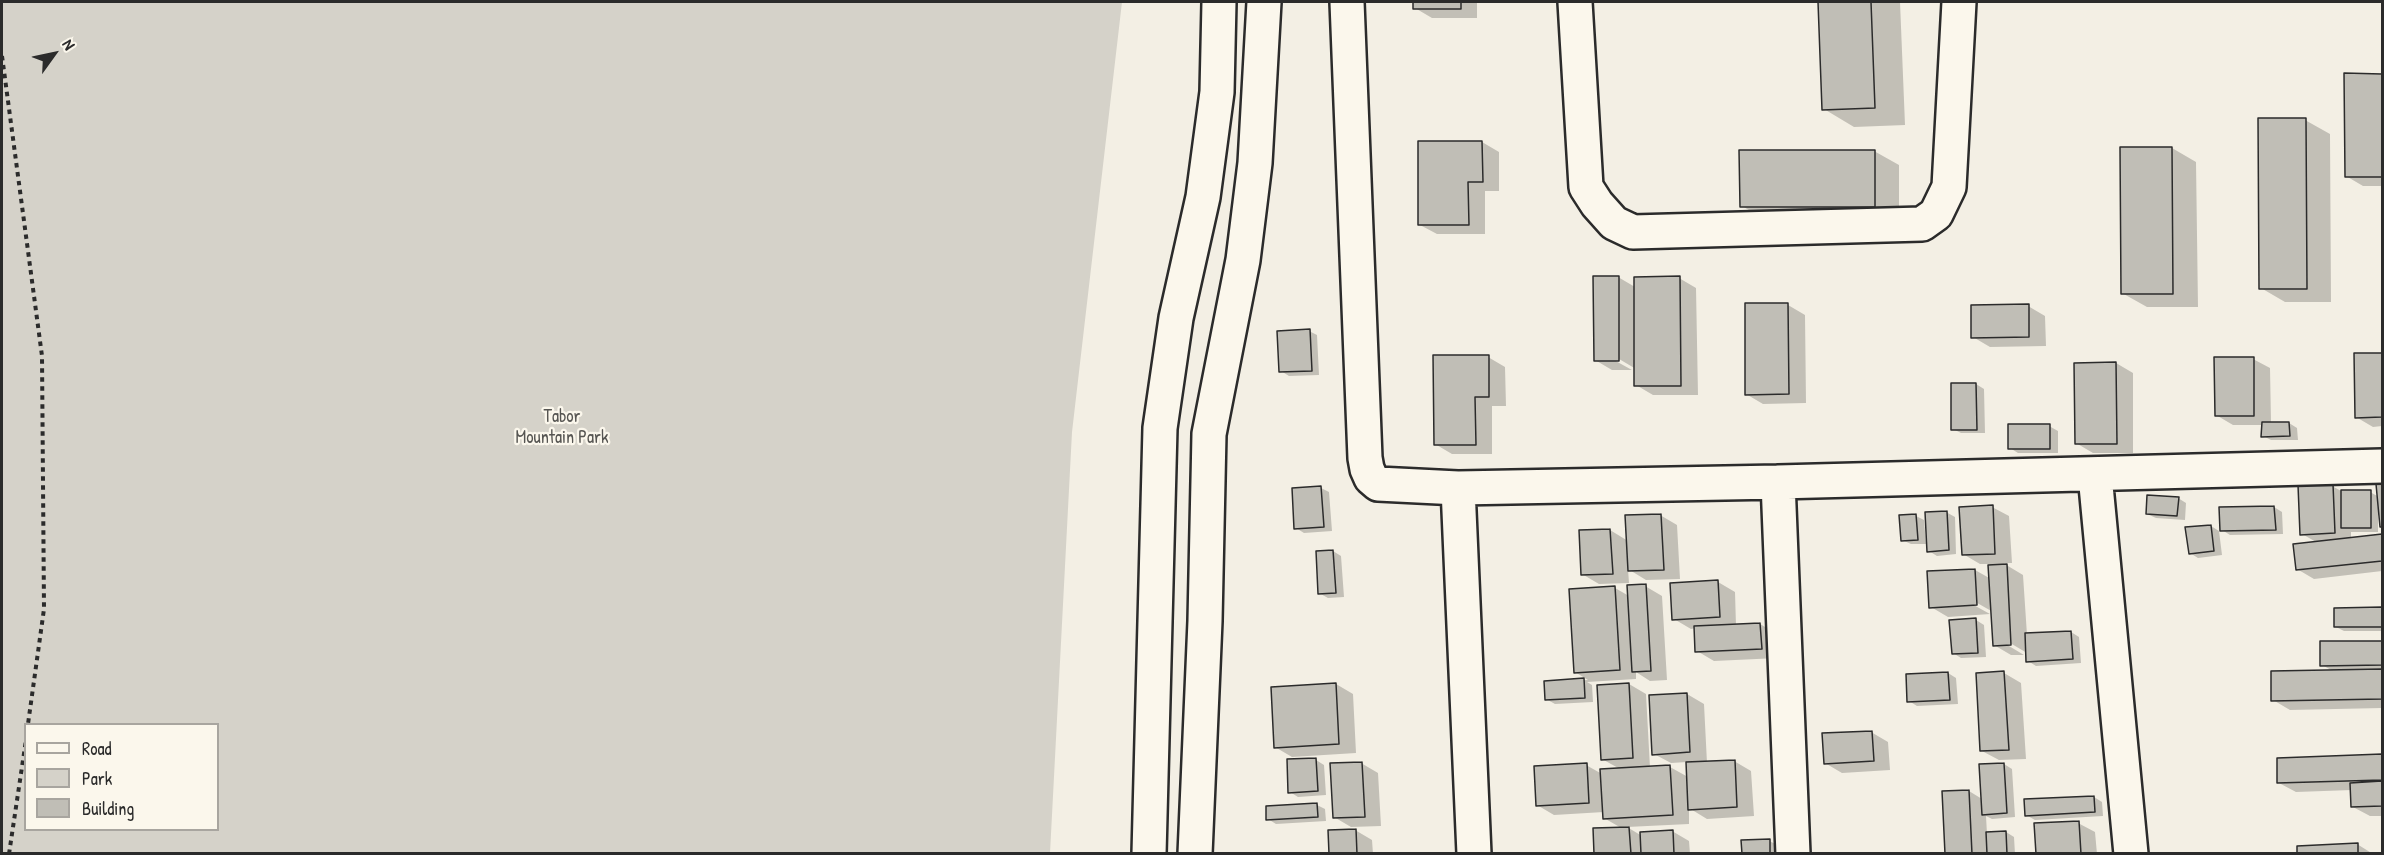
<!DOCTYPE html>
<html>
<head>
<meta charset="utf-8">
<style>
	body { margin:0 }
	#map { position:relative; width:2384px; height:855px; overflow:hidden; background:#f3efe4; font-family:"Patrick Hand",sans-serif }
	canvas { display:block }
	.frame { position:absolute; inset:0; border:3px solid #2b2b2b; pointer-events:none }
	.legend { position:absolute; left:24px; top:723px; width:195px; height:108px; box-sizing:border-box; background:#fbf7ec; border:2px solid #a8a59f; margin:0; padding:8px 10px; list-style:none; font-size:18px; color:#2b2b2b }
	.legend li { display:flex; align-items:center; gap:12px; height:30px }
	.legend b { width:30px; border:2px solid #a8a59f }
	.north { position:absolute; left:24px; top:24px; width:60px; height:60px; -webkit-text-stroke:4px #fbf7ec; paint-order:stroke; rotate:57deg; font-size:16px; font-weight:700; line-height:24px; text-align:center; color:#2b2b2b }
	.north::after { content:''; display:block; margin:auto; width:21px; height:27px; background:#2b2b2b; clip-path:polygon(50% 0,100% 100%,50% 72%,0 100%) }
</style>
</head>
<body>
<div id="map">
<canvas width="2384" height="855"></canvas>
<div class="frame"></div>
<ul class="legend">
<li><b style="height:8px;background:#fbf7ec"></b>Road</li>
<li><b style="height:16px;background:#d5d2c9"></b>Park</li>
<li><b style="height:16px;background:#c0beb6"></b>Building</li>
</ul>
<div class="north">N</div>
</div>
<script>
const c = document.querySelector('canvas').getContext('2d');
c.lineJoin = 'round';
function paint(path, color) { c.fillStyle = color; c.fill(path, 'evenodd'); }
const toPath = rows => new Path2D(rows.map(r => 'M' + r).join(''));
function strokePath(path, color, width, dash) { c.strokeStyle = color; c.lineWidth = width; c.lineCap = dash ? 'butt' : 'round'; c.setLineDash(dash || []); c.stroke(path); }
function write(font, color, halo, rows, align = 'center') {
  c.font = font + ' "Patrick Hand",sans-serif'; c.lineWidth = 4.5; c.setLineDash([]); c.textBaseline = 'middle'; c.strokeStyle = halo; c.fillStyle = color; for (const [text, x, y, turn = 0] of rows) {
    c.save(); c.translate(x, y); c.rotate((+turn || 0) * Math.PI / 180); c.textAlign = isNaN(turn) ? turn : align; if (halo) c.strokeText(text, 0, 0); c.fillText(text, 0, 0); c.restore();
  }
}
paint(toPath([
	[2,2,1122,2,1072,432,1050,853,2,853],
	[26,724,218,724,218,830,26,830]
]), '#d5d2c9');
paint(toPath([
	[1415,2,1477,2,1477,18,1432,18,1415,8],
	[1819,2,1900,2,1905,125,1854,127,1824,109],
	[2346,75,2382,75,2382,186,2363,186,2346,176],
	[2305,120,2330,134,2331,302,2285,302,2261,288],
	[1482,142,1499,152,1499,191,1485,191,1485,234,1437,234,1420,225],
	[2172,148,2196,162,2198,307,2147,307,2122,293],
	[1874,151,1899,165,1899,220,1766,220,1742,206],
	[1618,277,1635,287,1679,278,1696,288,1698,395,1653,395,1636,385,1636,369,1614,356,1612,359,1632,370,1612,370,1595,360],
	[1788,305,1805,315,1806,403,1763,404,1746,394],
	[2028,306,2045,316,2046,346,1990,347,1973,337],
	[1309,331,1317,335,1319,375,1289,376,1281,371],
	[2356,354,2382,354,2382,426,2373,427,2356,417],
	[1488,357,1505,367,1506,406,1492,406,1492,454,1452,454,1435,444],
	[2253,359,2270,368,2271,423,2289,423,2297,428,2298,440,2271,440,2263,436,2263,425,2233,425,2216,415],
	[2116,363,2133,373,2133,453,2093,453,2076,443],
	[1976,384,1984,389,1985,433,1961,433,1953,429],
	[2049,426,2058,431,2058,453,2018,453,2010,448],
	[2382,485,2382,526,2381,515,2378,515,2378,532,2351,532,2351,539,2382,536,2382,571,2314,579,2297,569,2318,543,2302,534,2332,486,2343,492,2370,492,2379,497,2377,486],
	[1321,488,1329,492,1332,531,1304,533,1296,528],
	[2178,498,2186,503,2185,520,2156,518,2147,514],
	[1992,507,2009,516,2012,563,2003,563,2023,575,2027,635,2071,632,2079,637,2081,663,2036,666,2028,661,2027,653,2005,640,2004,643,2024,655,2011,655,1994,645,1993,612,1972,600,1970,603,1990,614,1948,617,1931,607,1975,570,1991,579,1990,564,1980,564,1963,554],
	[2274,507,2282,512,2283,534,2230,535,2222,530],
	[1946,512,1955,517,1956,554,1937,556,1929,551],
	[1660,515,1677,525,1680,579,1646,580,1628,569,1629,583,1599,584,1582,574,1610,530,1628,541],
	[1916,516,1924,520,1926,544,1911,544,1902,540],
	[2211,526,2219,531,2222,555,2198,558,2190,553],
	[1333,551,1341,556,1344,597,1328,598,1319,593],
	[1718,582,1735,592,1736,626,1760,624,1777,634,1778,658,1714,661,1697,651,1696,628,1691,629,1674,619],
	[1645,586,1662,596,1667,680,1650,681,1636,672,1636,679,1587,682,1592,685,1593,702,1555,704,1546,699,1546,682,1588,680,1575,672,1615,588,1629,596],
	[2382,608,2382,631,2344,631,2336,627,2335,609],
	[1976,620,1984,625,1986,657,1961,658,1953,653],
	[2322,642,2382,642,2382,708,2290,710,2273,700,2333,671,2322,665],
	[1948,673,1956,678,1958,704,1917,706,1909,701,1907,675],
	[2004,673,2021,683,2026,759,1999,760,1982,751],
	[1336,684,1353,694,1356,753,1292,757,1275,747],
	[1629,684,1646,694,1650,768,1670,767,1688,777,1687,762,1671,763,1654,754,1687,694,1704,704,1707,763,1734,761,1751,771,1754,816,1707,819,1689,808,1689,824,1627,827,1642,836,1672,831,1689,841,1690,854,1596,854,1623,829,1604,818,1604,812,1554,815,1537,805,1586,765,1602,774,1620,769,1602,759],
	[1871,732,1888,742,1890,770,1842,773,1825,763],
	[2382,756,2382,816,2370,816,2353,807,2352,790,2296,792,2279,783,2278,759],
	[1316,760,1324,765,1326,795,1298,797,1290,792],
	[1361,763,1378,773,1381,826,1351,827,1334,817],
	[2004,764,2012,769,2015,817,1992,819,1986,816,1987,834,2006,832,2014,837,2015,854,1947,854,1969,791,1982,799],
	[2094,797,2102,802,2103,816,2035,820,2026,815],
	[1317,805,1325,809,1326,821,1276,824,1268,819],
	[2078,823,2095,832,2097,854,2037,854],
	[1355,830,1372,840,1373,854,1331,854],
	[1769,841,1778,845,1778,854,1743,854],
	[2357,844,2373,854,2299,854]
]), '#0003');
const building = toPath([
	[1413,2,1461,2,1461,9,1413,9,1413,2],
	[1818,2,1871,2,1875,108,1822,110,1818,2],
	[2344,73,2382,74,2382,177,2345,177,2344,73],
	[2258,118,2306,118,2307,289,2259,289,2258,118],
	[1418,141,1482,141,1483,182,1468,182,1469,225,1418,225,1418,141],
	[2120,147,2172,147,2173,294,2121,294,2120,147],
	[1739,150,1875,150,1875,207,1740,207,1739,150],
	[1593,276,1619,276,1619,361,1594,361,1593,276],
	[1680,276,1681,386,1634,386,1634,277,1680,276],
	[1745,303,1788,303,1789,394,1745,395,1745,303],
	[2029,304,2029,337,1971,338,1971,305,2029,304],
	[1310,329,1312,371,1279,372,1277,331,1310,329],
	[2354,353,2382,353,2382,417,2355,418,2354,353],
	[1433,355,1489,355,1489,397,1475,397,1476,445,1434,445,1433,355],
	[2214,357,2254,357,2254,416,2215,416,2214,357],
	[2116,362,2117,444,2075,444,2074,363,2116,362],
	[1951,383,1976,383,1977,430,1951,430,1951,383],
	[2262,422,2289,422,2290,436,2261,437,2262,422],
	[2008,424,2050,424,2050,449,2008,449,2008,424],
	[2382,483,2382,527,2380,527,2376,484,2382,483],
	[2333,484,2335,533,2300,535,2298,485,2333,484],
	[1321,486,1324,527,1294,529,1292,488,1321,486],
	[2341,490,2371,490,2371,528,2341,528,2341,490],
	[2147,495,2179,497,2177,516,2146,514,2147,495],
	[1993,505,1995,554,1962,555,1959,507,1993,505],
	[2274,506,2276,530,2220,531,2219,507,2274,506],
	[1947,511,1949,550,1927,552,1925,512,1947,511],
	[1661,514,1664,570,1628,571,1625,515,1661,514],
	[1916,514,1918,540,1901,541,1899,515,1916,514],
	[2211,525,2214,551,2189,554,2185,527,2211,525],
	[1610,529,1613,574,1581,575,1579,530,1610,529],
	[2382,534,2382,561,2296,570,2293,544,2382,534],
	[1333,550,1336,593,1318,594,1316,551,1333,550],
	[2007,564,2011,645,1993,646,1988,565,2007,564],
	[1975,569,1977,605,1929,608,1927,571,1975,569],
	[1718,580,1720,617,1672,620,1670,583,1718,580],
	[1646,584,1651,671,1632,672,1627,585,1646,584],
	[1615,586,1620,670,1574,673,1569,589,1615,586],
	[2382,607,2382,627,2334,627,2334,608,2382,607],
	[1976,618,1978,653,1952,654,1949,620,1976,618],
	[1760,623,1762,649,1695,652,1694,626,1760,623],
	[2071,631,2073,659,2026,662,2025,633,2071,631],
	[2320,641,2382,641,2382,665,2320,666,2320,641],
	[2382,669,2382,699,2271,701,2271,671,2382,669],
	[2004,671,2009,750,1980,751,1976,673,2004,671],
	[1948,672,1950,700,1907,702,1906,674,1948,672],
	[1584,678,1585,698,1545,700,1544,681,1584,678],
	[1336,683,1339,744,1274,748,1271,687,1336,683],
	[1629,683,1633,758,1601,760,1597,685,1629,683],
	[1687,693,1690,752,1652,755,1649,695,1687,693],
	[1872,731,1874,761,1824,764,1822,733,1872,731],
	[2382,754,2382,780,2277,783,2277,758,2382,754],
	[1316,758,1318,791,1288,793,1287,759,1316,758],
	[1735,760,1737,807,1688,810,1686,762,1735,760],
	[1362,762,1365,817,1333,818,1330,763,1362,762],
	[1587,763,1589,803,1536,806,1534,766,1587,763],
	[2004,763,2007,813,1982,815,1979,764,2004,763],
	[1670,765,1673,815,1603,819,1600,769,1670,765],
	[2382,781,2382,806,2351,807,2350,783,2382,781],
	[1969,790,1972,854,1945,854,1942,791,1969,790],
	[2094,796,2095,812,2025,816,2024,799,2094,796],
	[1317,803,1318,817,1266,820,1266,806,1317,803],
	[2079,821,2081,854,2036,854,2034,823,2079,821],
	[1629,827,1631,854,1594,854,1593,828,1629,827],
	[1356,829,1357,854,1329,854,1328,830,1356,829],
	[1673,830,1674,854,1641,854,1640,832,1673,830],
	[2006,831,2007,854,1987,854,1986,832,2006,831],
	[1770,839,1770,854,1742,854,1741,840,1770,839],
	[2358,843,2358,854,2297,854,2297,846,2358,843]
]);
paint(building, '#c0beb6');
strokePath(building, '#2b2b2b', 1.5);
const minor = toPath([
	[1347,2,1365,458,1367,469,1371,478,1378,484,1458,488,1778,482,2382,466],
	[1575,2,1586,187,1597,204,1614,223,1633,232,1922,224,1936,214,1949,187,1959,2],
	[2095,475,2131,854],
	[1778,482,1793,854],
	[1458,488,1474,854],
	[1149,854,1160,428,1176,318,1203,197,1217,92,1219,2],
	[1195,854,1205,621,1209,434,1243,260,1255,163,1264,2]
]);
strokePath(minor, '#2b2b2b', 38);
strokePath(toPath([
	[2,56,42,356,44,609,28,724],
	[9,854,26,740]
]), '#2b2b2b', 4, [4.5, 4.5]);
strokePath(minor, '#fbf7ec', 33);
write('18px', '#565552', '#fbf7ec', [
	["Tabor",562,417],
	["Mountain Park",562,438]
]);
</script>
</body>
</html>
